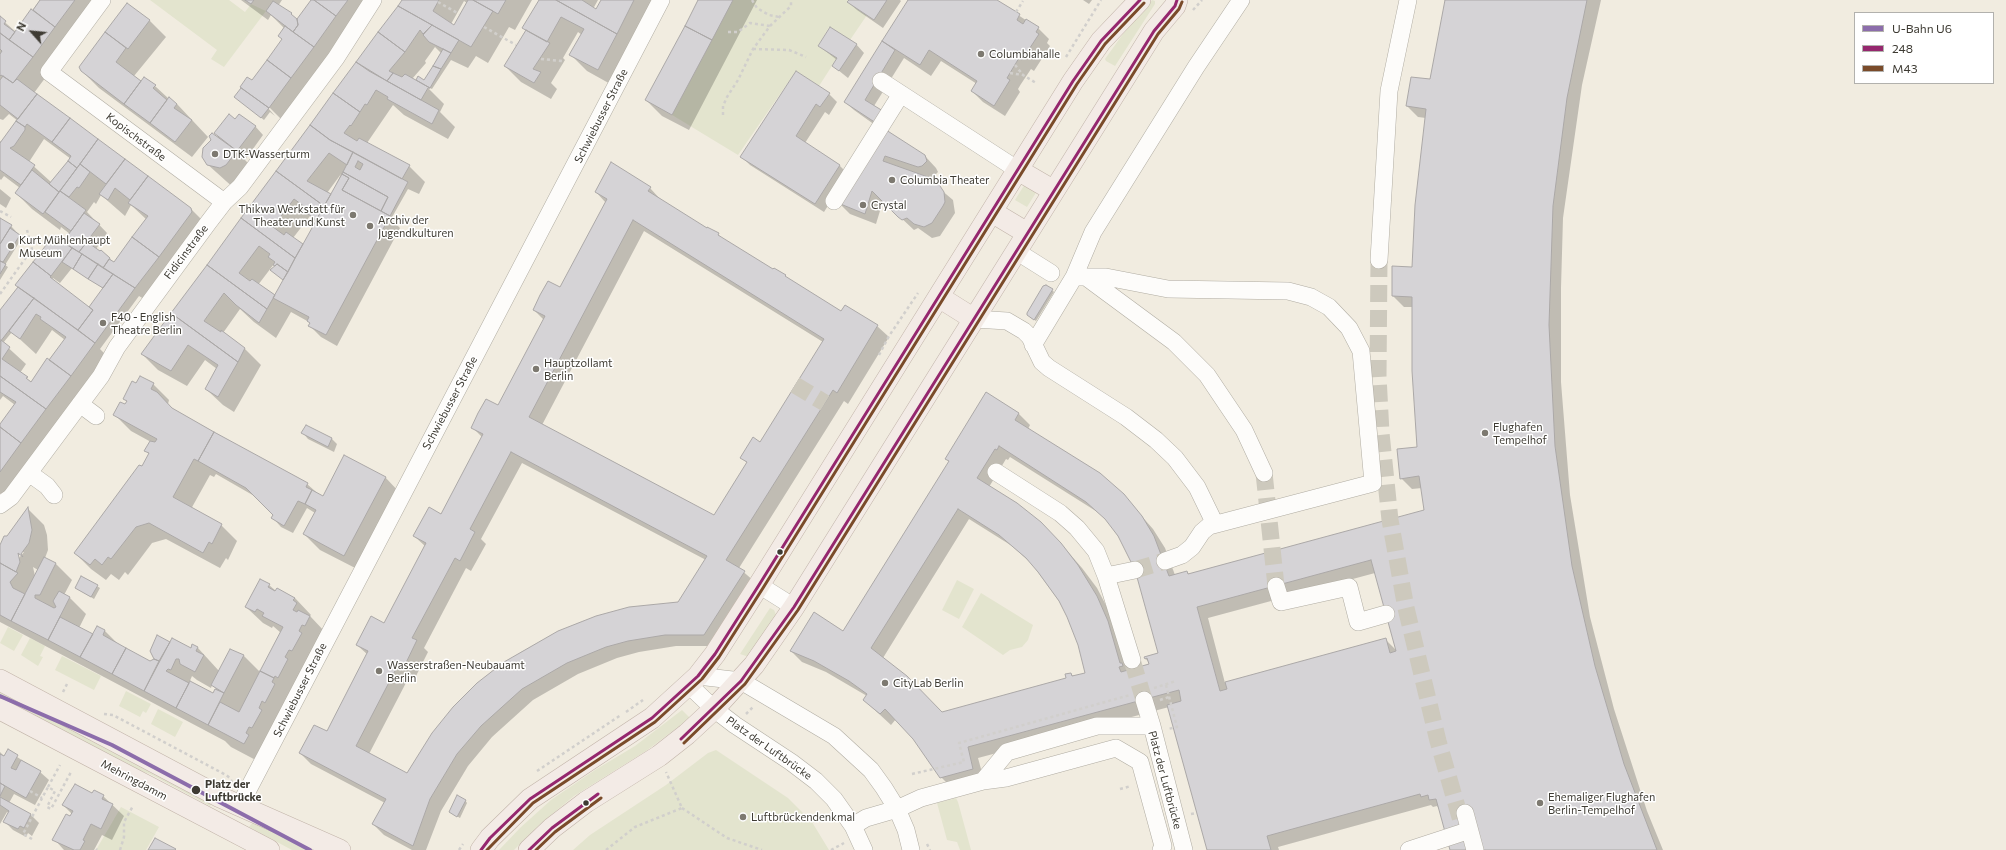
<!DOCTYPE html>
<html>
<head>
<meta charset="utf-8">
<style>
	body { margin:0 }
	#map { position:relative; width:2006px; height:850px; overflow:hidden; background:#f1ece0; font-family:Commissioner,sans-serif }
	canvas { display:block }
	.legend { position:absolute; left:1854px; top:12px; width:140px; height:72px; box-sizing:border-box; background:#fff; border:1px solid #b2b1ad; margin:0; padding:5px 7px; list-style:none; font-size:12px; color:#3e3b33 }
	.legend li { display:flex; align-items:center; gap:8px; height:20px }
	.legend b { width:20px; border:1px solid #b2b1ad }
	.north { position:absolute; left:12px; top:12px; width:40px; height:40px; -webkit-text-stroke:3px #fff; paint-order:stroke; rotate:297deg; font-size:11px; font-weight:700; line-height:16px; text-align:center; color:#3e3b33 }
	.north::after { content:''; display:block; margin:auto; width:14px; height:18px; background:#3e3b33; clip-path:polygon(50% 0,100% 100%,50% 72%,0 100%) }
</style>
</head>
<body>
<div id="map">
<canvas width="2006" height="850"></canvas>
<ul class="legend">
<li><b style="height:5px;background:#8c6dab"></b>U-Bahn U6</li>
<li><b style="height:5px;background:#95276e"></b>248</li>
<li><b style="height:5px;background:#7a4b2a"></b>M43</li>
</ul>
<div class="north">N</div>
</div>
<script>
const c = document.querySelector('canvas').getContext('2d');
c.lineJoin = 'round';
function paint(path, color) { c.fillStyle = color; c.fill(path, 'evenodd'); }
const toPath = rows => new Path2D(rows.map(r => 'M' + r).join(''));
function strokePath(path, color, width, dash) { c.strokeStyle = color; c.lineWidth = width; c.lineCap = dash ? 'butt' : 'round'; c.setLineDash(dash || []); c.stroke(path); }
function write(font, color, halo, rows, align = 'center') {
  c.font = font + ' Commissioner,sans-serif'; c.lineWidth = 3; c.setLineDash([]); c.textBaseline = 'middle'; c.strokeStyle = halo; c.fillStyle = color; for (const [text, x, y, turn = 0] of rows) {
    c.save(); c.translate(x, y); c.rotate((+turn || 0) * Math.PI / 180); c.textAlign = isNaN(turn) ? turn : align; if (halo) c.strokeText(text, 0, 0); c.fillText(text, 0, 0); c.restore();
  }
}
paint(toPath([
	[150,0,229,0,245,12,251,4,266,11,224,67,211,59,217,50],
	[732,0,849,0,847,2,867,15,850,40,829,27,818,46,837,58,819,86,796,71,738,155,672,115],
	[1152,0,1155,1,1155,4,1115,66,1106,61,1105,59,1123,34],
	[1025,184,1037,191,1027,207,1015,200],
	[957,580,974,589,959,619,942,610],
	[981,593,1033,625,1028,640,1022,647,1010,650,1003,655,962,627],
	[770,608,774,610,777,617,749,657,740,654],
	[8,627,23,635,14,651,0,643],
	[30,638,45,646,40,656,43,657,38,666,21,655],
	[62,656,101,676,94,690,55,670],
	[0,687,213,801,210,806,150,774,124,766,0,700],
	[126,691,151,704,146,713,143,711,140,717,119,706],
	[158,709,183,722,175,737,151,724],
	[682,710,690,718,646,751,574,796,540,824,514,850,499,850,521,827,551,800,595,770,635,746],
	[716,750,788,798,812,822,829,850,573,850,590,835,666,785,708,753],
	[956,798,958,802,971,850,960,850,957,842,947,840,937,803],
	[121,807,159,827,146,850,96,850],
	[253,822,311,850,292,850,249,827]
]), '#e3e4ce');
paint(toPath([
	[40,0,103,0,34,93,191,209,207,225,152,304,139,296,100,349,111,360,4,496,0,493,0,426,15,405,3,396,0,400,0,312,70,234,61,227,60,230,32,209,16,193,20,188,4,176,1,180,0,179,0,141,2,142,18,121,9,114,3,120,0,119,0,18,16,32],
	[44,139,71,159,51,182,29,162],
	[101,195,125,216,131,205,147,220,114,263,107,255,96,249,107,233,87,212,94,202,96,204],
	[72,268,104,289,89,308,52,280,53,278,60,283],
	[52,330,65,340,31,382,20,373,26,364,3,343,12,332,36,354],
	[241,0,282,0,278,6,298,20,313,0,376,0,285,123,268,106,268,108,275,116,270,112,264,120,235,97,242,88,252,81,283,40,279,36,285,29,271,15,268,20],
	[403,0,532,0,515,30,509,27,488,63,476,56,468,68,451,60,432,89,427,87,444,104,440,112,455,127,448,139,404,115,393,105,367,143,409,166,425,182,419,194,408,189,391,219,400,228,337,346,321,337,310,326,311,323,309,322,291,312,276,338,254,322,240,309,223,333,244,348,261,365,234,412,223,405,206,389,217,369,205,360,187,386,158,370,142,354],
	[464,1,467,3,455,26,451,24],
	[435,47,441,53,424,81,417,80,420,83,412,79,426,63,425,61],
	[341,174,331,195,327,193],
	[310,216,316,222,303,245,293,238],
	[274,264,284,280,275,297,258,285],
	[540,0,598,0,593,9,596,11,602,0,659,0,614,86,587,71,570,54,582,35,578,32,563,58,565,60,551,83,557,89,551,99,521,82,505,66,527,31],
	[699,0,757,0,689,130,662,116,646,100],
	[850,0,900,0,901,1,883,28,857,10,848,2],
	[909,0,995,0,1038,28,1049,39,1047,43,1050,46,1034,71,1031,69,1021,84,1018,89,1020,92,1005,116,983,102,972,91,977,84,941,61,931,76,904,58,874,106,885,130,925,156,936,168,938,172,933,177,927,178,953,200,955,213,940,236,932,238,918,228,914,230,883,201,876,224,850,214,839,203,882,130,854,110,845,102],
	[1083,0,1092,0,1089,4],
	[1446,0,1601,0,1582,85,1563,218,1561,288,1561,382,1570,495,1590,617,1614,709,1647,811,1663,850,1452,850,1440,810,1437,806,1433,807,1431,805,1278,847,1279,850,1208,850,1169,707,978,758,984,780,952,788,941,777,914,739,896,719,891,725,864,700,867,696,826,672,802,662,791,651,844,632,950,462,946,459,987,394,1019,414,1030,425,1028,429,1123,495,1153,529,1165,548,1175,575,1187,572,1189,574,1425,511,1422,488,1412,489,1401,478,1418,448,1413,307,1404,307,1393,296,1413,268,1426,118,1418,117,1407,106,1431,81],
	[1010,457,1099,513,1108,522,1125,546,1140,582,1159,654,1145,658,1150,664,1130,670,1125,651,1111,615,1097,588,1082,568,1061,544,989,487,1006,459,1008,460],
	[969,519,1012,546,1032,564,1059,601,1068,617,1079,644,1086,674,1074,677,1071,674,1067,679,942,713,883,658],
	[1375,573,1397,651,1385,639,1225,683,1208,618],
	[127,4,150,21,166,37,134,76,142,82,155,86,169,99,177,104,208,137,192,157,99,88,82,71,81,67],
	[856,44,864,53,848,78,833,66,837,60,819,46],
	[829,94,837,102,829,115,825,112,805,143,840,166,848,174,824,212,750,165,742,157],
	[235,120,255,126,263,135,245,160,259,174,236,190,206,163,218,138,216,133],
	[650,188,661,200,707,229,718,234,723,240,841,312,845,306,877,326,889,337,848,404,844,401,739,568,755,582,715,646,676,646,639,652,617,658,578,674,533,700,492,737,468,766,441,811,426,850,412,850,384,835,373,824,385,803,311,764,300,753,327,732,368,655,357,645,384,624,425,546,414,536,441,515,482,437,472,427,499,406,544,320,534,310,561,289,606,203,596,192],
	[644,231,823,342,760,443,741,457,747,463,714,516,542,425],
	[522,463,706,560,679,603,629,608,576,624,521,652,488,675,407,775,369,754,409,677,414,680,428,652,424,648,466,568,471,571,486,544,481,539],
	[0,189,11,198,6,208,0,204],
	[0,219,11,226,22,238,5,265,8,267,0,280],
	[1052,290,1054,292,1036,321,1031,318,1028,315],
	[153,384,169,400,168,404,174,410,307,484,323,498,385,477,401,494,361,571,320,550,304,534,315,513,307,508,293,533,281,527,273,518,274,515,256,497,216,474,214,477,210,475,191,509,221,525,237,541,228,560,226,558,220,568,166,539,152,543,128,575,125,572,119,580,111,574,106,580,91,569,75,553,142,467,149,454,146,451,151,442,131,431,115,415,125,406,127,402,124,398,137,385],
	[306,426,332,439,337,444,334,452,308,439,303,433],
	[28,509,44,525,47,535,48,550,45,558,56,564,72,580,64,595,70,598,86,614,79,628,93,635,97,627,105,631,119,645,150,662,156,659,151,651,170,643,191,649,192,646,198,648,219,671,230,651,244,656,261,673,281,633,273,626,272,628,263,623,246,607,269,585,276,591,295,598,311,615,310,616,326,633,267,766,231,747,225,741,0,622,0,547],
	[21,552,24,552,19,558,18,557],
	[33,567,38,570,35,576],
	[192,676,197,680,211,688,212,685,216,689,213,694,189,683],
	[82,577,100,588,94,599,76,588],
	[8,751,40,772,49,780,35,805,14,794,9,803,31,815,39,823,32,836,28,833,26,837,13,830,5,822,9,813,7,812,0,824,0,752,5,757],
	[93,795,103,796,124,816,112,840,102,835,94,850,64,850,54,839,72,814,63,805],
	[465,800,467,803,460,818,450,812]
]), '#0003');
const building = toPath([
	[40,0,75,0,55,27,33,10,40,0],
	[245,0,254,0,251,4,245,0],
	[311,0,314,0,336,16,314,47,293,32,298,25,297,19,311,0],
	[314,0,348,0,336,16,314,0],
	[402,0,439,0,433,11,454,25,468,0,473,0,493,11,471,47,398,6,402,0],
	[473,0,506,0,498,14,473,0],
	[539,0,556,0,617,34,598,70,569,55,584,29,561,17,547,42,522,28,539,0],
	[556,0,582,0,596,9,601,0,634,0,617,34,556,0],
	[698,0,733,0,712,40,685,26,698,0],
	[849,0,887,0,874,20,847,2,849,0],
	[908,0,997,0,1020,14,1017,20,1023,24,1026,19,1039,27,1036,32,1039,34,1022,60,1019,58,1007,78,1010,80,994,106,971,91,977,81,929,50,920,65,882,41,908,0],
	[1445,0,1587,0,1567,98,1553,206,1549,325,1555,446,1572,566,1595,666,1624,764,1657,850,1450,850,1436,799,1429,800,1428,795,1421,797,1420,794,1267,836,1271,850,1207,850,1167,705,1181,701,1179,690,968,747,973,769,940,778,913,739,885,709,880,714,863,700,867,694,849,681,814,661,790,651,814,612,843,631,949,461,945,459,986,392,1019,413,1015,420,1100,473,1124,494,1142,516,1154,536,1169,576,1187,571,1188,574,1424,510,1419,476,1400,479,1397,449,1417,447,1412,371,1412,297,1392,296,1392,266,1412,267,1415,205,1426,109,1406,106,1411,77,1430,79,1445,0],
	[999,446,1086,502,1105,519,1118,536,1135,570,1158,653,1144,657,1145,659,1147,658,1149,664,1121,672,1119,667,1123,666,1122,663,1120,663,1108,621,1097,596,1078,565,1061,543,1041,522,1017,503,977,478,995,449,997,450,999,446],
	[958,509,999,535,1026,558,1038,572,1059,601,1067,617,1078,645,1085,673,1072,676,1071,673,1065,674,1066,678,942,712,907,676,871,648,958,509],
	[1371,560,1396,651,1390,653,1386,638,1225,682,1227,689,1220,691,1197,607,1371,560],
	[273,1,292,13,291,14,297,19,298,25,293,32,266,11,273,1],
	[127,3,150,20,128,49,105,32,127,3],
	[398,6,432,25,423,34,420,30,405,52,378,32,398,6],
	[31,9,55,27,33,57,9,40,31,9],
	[0,16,6,21,4,24,15,32,9,40,0,33,0,16],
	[432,25,459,40,451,53,429,42,423,35,432,25],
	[285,26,314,47,291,78,267,60,282,39,278,36,285,26],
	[685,26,712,40,672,115,645,100,685,26],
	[830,27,857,44,839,71,832,66,837,58,818,46,830,27],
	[526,30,550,43,533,69,541,72,534,83,504,66,526,30],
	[105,32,126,48,116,62,141,81,124,104,81,71,79,67,105,32],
	[378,32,405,52,389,71,393,73,387,81,356,62,378,32],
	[0,33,33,57,13,83,1,75,0,76,0,54,2,51,0,49,0,33],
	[882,41,895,50,865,100,883,111,876,123,844,102,882,41],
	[443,49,451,53,441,69,433,66,443,49],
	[267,60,291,78,269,108,240,87,247,77,252,80,267,60],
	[356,62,369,71,439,110,432,124,387,99,388,97,376,90,367,105,365,104,360,112,333,93,356,62],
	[433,66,441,69,430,88,416,80,418,76,424,80,433,66],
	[796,71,830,93,820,107,816,104,796,136,840,165,815,204,740,157,796,71],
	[393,73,402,77,405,74,430,88,428,88,421,100,387,81,393,73],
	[3,76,13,83,17,79,37,94,18,119,0,105,0,80,3,76],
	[144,77,156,85,153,88,167,100,150,123,124,104,144,77],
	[241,88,269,108,261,118,234,97,241,88],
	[333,93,360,112,351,126,350,125,344,133,357,141,359,138,410,165,402,179,330,140,310,125,333,93],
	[37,94,70,118,52,142,27,124,25,127,16,121,37,94],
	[169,97,177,104,174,108,192,120,175,142,150,123,169,97],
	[229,114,235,119,239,114,256,126,237,151,214,133,229,114],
	[70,118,98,139,77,168,68,161,71,156,52,142,70,118],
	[16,121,25,127,25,130,14,146,10,148,35,165,21,185,0,170,0,143,16,121],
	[310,125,330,140,353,152,347,165,329,153,307,181,331,194,324,206,276,171,310,125],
	[883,128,925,155,927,161,922,166,918,167,885,156,883,161,928,177,938,183,944,192,945,202,943,206,932,223,924,227,914,224,907,218,902,220,898,217,872,191,865,214,838,203,883,128],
	[212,133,237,151,226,165,220,168,207,165,202,157,203,148,211,140,209,136,212,133],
	[98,139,125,159,106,184,80,164,98,139],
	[353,152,408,182,390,216,381,211,388,197,343,172,353,152],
	[358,161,363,164,360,170,355,167,358,161],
	[125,159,148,176,130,200,115,188,108,200,99,194,125,159],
	[68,161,77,168,59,192,49,184,68,161],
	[611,162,651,187,648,191,707,228,707,227,719,233,718,235,773,269,774,268,786,275,785,276,841,311,845,305,878,325,837,393,833,390,726,560,745,571,704,635,665,635,628,641,606,647,567,663,522,689,481,726,457,754,430,799,413,846,372,824,386,799,299,753,314,725,327,731,368,651,356,645,371,616,384,623,426,543,413,536,429,507,441,514,483,434,471,428,478,413,486,399,498,405,545,316,533,310,540,295,548,281,560,287,607,199,595,192,611,162],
	[633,220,824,339,760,442,753,437,740,458,747,462,714,515,529,417,633,220],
	[511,452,707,556,678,602,629,607,596,616,558,631,504,662,477,683,453,707,432,733,407,773,356,746,397,667,403,669,417,640,412,638,455,558,460,561,475,532,470,529,511,452],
	[80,164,90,172,79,188,77,187,69,197,60,191,80,164],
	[32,170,59,192,43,214,15,193,32,170],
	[276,171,324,206,316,220,303,210,305,207,294,199,273,227,284,235,286,232,303,244,295,258,241,218,276,171],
	[343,172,388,197,381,211,342,190,349,178,342,174,343,172],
	[342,174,349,178,342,190,390,216,326,335,308,326,310,323,307,321,309,317,273,298,342,174],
	[148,176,191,208,192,212,159,257,132,237,148,216,128,203,148,176],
	[60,191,86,210,71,231,45,212,60,191],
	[84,213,100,224,79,252,63,242,84,213],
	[0,218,12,225,0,244,0,218],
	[241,218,295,258,288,272,277,264,275,266,273,265,275,262,268,257,270,254,259,246,239,273,250,281,252,279,275,295,267,309,207,265,241,218],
	[10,228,20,235,3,262,0,261,0,244,10,228],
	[53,236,72,248,51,276,33,262,53,236],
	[132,237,159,257,135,288,103,268,109,259,114,262,132,237],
	[87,242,100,251,101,250,110,258,103,268,79,252,87,242],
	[72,248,82,254,73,269,62,262,72,248],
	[82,254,98,264,88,279,73,269,82,254],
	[0,261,6,264,0,274,0,261],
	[33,262,51,276,50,277,93,310,78,330,15,285,33,262],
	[98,264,113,274,103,288,88,279,98,264],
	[277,264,288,272,283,280,270,270,277,264],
	[207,265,267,309,259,323,236,305,224,293,204,321,221,332,221,330,245,348,238,362,171,313,207,265],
	[113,274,135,288,95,343,78,330,93,310,89,307,113,274],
	[1046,285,1053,289,1034,320,1027,315,1027,313,1043,286,1046,285],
	[18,287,34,298,0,342,0,310,18,287],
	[34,298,95,343,71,376,49,360,66,337,40,319,41,317,36,314,20,339,9,331,34,298],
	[171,313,238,362,218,397,205,389,218,365,188,345,171,371,141,354,171,313],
	[1,340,10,347,2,359,28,377,26,378,31,382,47,358,71,376,46,409,0,376,1,340],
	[0,376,46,409,21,443,0,427,0,424,16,402,0,392,0,376],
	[140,376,154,383,151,389,157,392,172,408,214,432,198,461,194,459,173,497,222,524,212,544,209,542,203,553,149,523,136,527,111,559,108,557,102,565,95,559,90,565,74,553,139,465,142,466,149,453,144,451,150,441,155,442,157,439,113,415,120,402,125,404,127,401,123,399,132,381,136,383,140,376],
	[306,425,332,438,328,447,301,433,306,425],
	[0,427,21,443,0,472,0,427],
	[214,432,308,483,306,487,312,490,305,504,298,501,284,526,271,518,273,515,246,488,198,461,214,432],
	[344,455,386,477,344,556,303,534,316,510,305,504,312,490,323,496,344,455],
	[28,507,32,530,29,543,21,554,23,557,18,553,20,562,16,572,0,563,0,545,4,536,7,536,28,507],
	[44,557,56,563,40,595,35,595,35,598,54,608,56,607,53,601,59,591,70,597,48,640,11,621,44,557],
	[0,563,18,573,10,582,13,588,25,594,11,621,0,615,0,563],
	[81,576,98,585,91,597,75,588,81,576],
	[260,579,270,584,268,587,275,591,277,588,295,598,293,600,297,603,293,610,297,612,298,610,310,616,305,626,302,625,299,631,302,633,292,651,289,650,285,657,288,659,278,678,275,676,274,678,260,671,283,627,262,616,264,613,257,609,255,612,245,607,260,579],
	[60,617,93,634,80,657,48,640,60,617],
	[97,626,105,630,103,635,126,648,112,674,80,657,97,626],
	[157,635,170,642,159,661,154,659,150,651,157,635],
	[172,638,191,648,192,644,198,647,196,651,204,655,195,672,180,664,179,659,176,659,171,670,168,669,166,671,189,683,176,708,144,691,172,638],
	[126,648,150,661,154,659,159,661,144,691,112,674,126,648],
	[230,649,244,655,224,693,211,685,230,649],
	[260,671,274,678,272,682,275,684,265,703,262,701,259,708,262,710,252,728,249,727,246,733,249,735,244,744,208,725,220,702,239,712,260,671],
	[190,681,213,693,215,689,224,693,208,725,176,708,190,681],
	[8,749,18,755,11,768,16,770,21,760,41,771,26,798,0,783,0,754,4,756,8,749],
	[0,783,5,786,0,796,0,783],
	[75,784,92,793,94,790,104,795,102,799,113,804,101,829,91,824,83,840,85,841,80,850,74,850,52,840,66,814,70,816,73,811,62,805,75,784],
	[457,795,466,800,457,817,449,812,457,795],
	[0,797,31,814,24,828,20,826,18,829,3,822,9,811,0,805,0,797],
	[155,838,176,849,175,850,148,850,155,838]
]);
paint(building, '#d5d3d6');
strokePath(building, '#aba8a7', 1);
strokePath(toPath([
	[1379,260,1378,376,1381,433,1390,520,1406,608,1438,741,1464,831],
	[795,385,825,403],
	[1264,473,1276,586],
	[1135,570,1165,561],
	[1132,660,1144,700]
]), '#cdc9bd', 17, [17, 8]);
const minor = toPath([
	[102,0,49,72,224,202],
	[881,81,1018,170],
	[834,201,901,94],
	[1016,251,1051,273],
	[1379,260,1389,91,1408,0],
	[1074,277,1106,277,1168,289,1288,291,1311,297,1329,307,1349,328,1361,351,1373,483,1209,526,1202,532,1192,547,1182,555,1165,561],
	[1086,277,1174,342,1207,375,1244,430,1264,473],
	[974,319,1007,321,1024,331,1030,337,1042,362,1049,368,1126,417,1156,440,1175,458,1197,487,1215,524],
	[1033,345,1074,277,1093,232,1196,67,1241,0],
	[80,404,96,416],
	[996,472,1060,513,1077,528,1096,551,1106,576,1132,660],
	[29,473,47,486,54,495],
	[0,505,11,497,101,376,117,347,208,223,224,202,240,187,336,58,373,0],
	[1106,576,1135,570],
	[759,585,794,607],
	[1276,586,1281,602,1349,587,1358,622,1386,614],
	[698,676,741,681,834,736,871,770,884,788,897,809,906,830,911,850],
	[690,686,714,709,735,725,791,762,816,781,834,799,853,826,864,850],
	[1144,700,1152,726],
	[983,781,1007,752,1097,726,1152,726,1184,850],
	[240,805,661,0],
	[1465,813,1475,850],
	[853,826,866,818,897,809,921,798,983,781,1006,778,1116,748,1140,762,1163,846,1161,850],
	[1409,850,1464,832]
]);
const major = toPath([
	[1018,170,1054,191],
	[992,212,1027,233],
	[939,297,974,319],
	[0,680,220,797,340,850],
	[0,709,269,850],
	[481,850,490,838,530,799,652,718,698,676,715,654,759,585,1073,81,1101,41,1140,0],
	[529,850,552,828,586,802,659,756,687,734,714,709,754,665,794,607,1154,31,1175,6,1177,0]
]);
strokePath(minor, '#b0aca2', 18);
strokePath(major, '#c1b3a8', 22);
strokePath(toPath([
	[752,0,757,8,769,15,779,17],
	[438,2,459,14],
	[1193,10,1202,0],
	[1016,12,1023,1],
	[484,27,516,45],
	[728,32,738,32,750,23,770,26],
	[753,49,789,50,806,57],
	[1066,57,1101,0],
	[541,59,562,61],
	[1015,65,1023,75],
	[1010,73,1023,75,1036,83],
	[723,115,723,106,727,97,738,80,753,49,770,26,791,6,791,0],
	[0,211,11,217],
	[0,294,32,249,27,230],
	[879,355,889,336,918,293],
	[1166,685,1177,727,1168,729],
	[1154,688,1176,681],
	[63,692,67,684],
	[1160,700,1169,697],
	[626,712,643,700],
	[104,714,113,715,226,775,230,778,232,782],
	[746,714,754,706],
	[537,771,621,715],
	[912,774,964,762,959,743,1130,695],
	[48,787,60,765],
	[1120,789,1131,786],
	[30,791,42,798],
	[682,808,727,838,762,850],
	[1191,814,1197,813],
	[32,839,23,834,48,787,55,791,47,807,51,809,71,772],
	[927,844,930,850],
	[96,849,97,850],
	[120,850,124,837,124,822,133,806],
	[459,850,463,844],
	[606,850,635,827,682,808,666,772],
	[831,850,844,843]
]), '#d1cfcc', 2.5, [3, 3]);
strokePath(minor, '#fdfcfa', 17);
strokePath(major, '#f3ebe6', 21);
strokePath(toPath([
	[681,739,741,681,794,607,1154,31,1175,6,1177,0],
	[481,850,490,838,530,799,652,718,698,676,715,654,759,585,1073,81,1101,41,1140,0],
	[529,850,552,828,598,794]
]), '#95276e', 3);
strokePath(toPath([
	[684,743,745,684,798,610,1158,34,1179,9,1182,2],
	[487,850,533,803,655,722,702,679,719,657,763,588,1077,84,1105,44,1144,3],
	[536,850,555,832,601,798]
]), '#7a4b2a', 3);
strokePath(toPath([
	[0,696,112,745,310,850]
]), '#8c6dab', 4);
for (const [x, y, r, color] of [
	[981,54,4,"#7d7970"],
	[215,154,4,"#7d7970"],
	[892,180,4,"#7d7970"],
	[863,205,4,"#7d7970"],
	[353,215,4,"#7d7970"],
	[370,226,4,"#7d7970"],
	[11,246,4,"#7d7970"],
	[103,323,4,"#7d7970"],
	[536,369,4,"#7d7970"],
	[1485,433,4,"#7d7970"],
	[780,552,3.5,"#3e3b33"],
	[379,671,4,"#7d7970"],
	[885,683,4,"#7d7970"],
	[196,790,5,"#3e3b33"],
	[586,803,3.5,"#3e3b33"],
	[1540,803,4,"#7d7970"],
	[743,817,4,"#7d7970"]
]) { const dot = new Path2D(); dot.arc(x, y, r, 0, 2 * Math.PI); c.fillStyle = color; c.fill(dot); strokePath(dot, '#fff', 1.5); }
write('11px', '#3e3b33', '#fff', [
	["Columbiahalle",989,54],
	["DTK-Wasserturm",223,154],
	["Columbia Theater",900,180],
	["Crystal",871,205],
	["Thikwa Werkstatt für",345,209,"right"],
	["Theater und Kunst",345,222,"right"],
	["Archiv der",378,220],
	["Jugendkulturen",378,233],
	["Kurt Mühlenhaupt",19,240],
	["Museum",19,253],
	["F40 - English",111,317],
	["Theatre Berlin",111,330],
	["Hauptzollamt",544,363],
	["Berlin",544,376],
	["Flughafen",1493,427],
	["Tempelhof",1493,440],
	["Wasserstraßen-Neubauamt",387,665],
	["Berlin",387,678],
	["CityLab Berlin",893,683],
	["Ehemaliger Flughafen",1548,797],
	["Berlin-Tempelhof",1548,810],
	["Luftbrückendenkmal",751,817]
], 'left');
write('11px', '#3e3b33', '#fff', [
	["Schwiebusser Straße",601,116,-63],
	["Kopischstraße",136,137,37],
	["Fidicinstraße",186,252,-53],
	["Schwiebusser Straße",450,403,-62],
	["Schwiebusser Straße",300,690,-63],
	["Platz der Luftbrücke",769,748,35],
	["Mehringdamm",134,780,28],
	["Platz der Luftbrücke",1165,780,75]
]);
write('bold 11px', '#3e3b33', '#fff', [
	["Platz der",205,784],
	["Luftbrücke",205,797]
], 'left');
</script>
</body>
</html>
